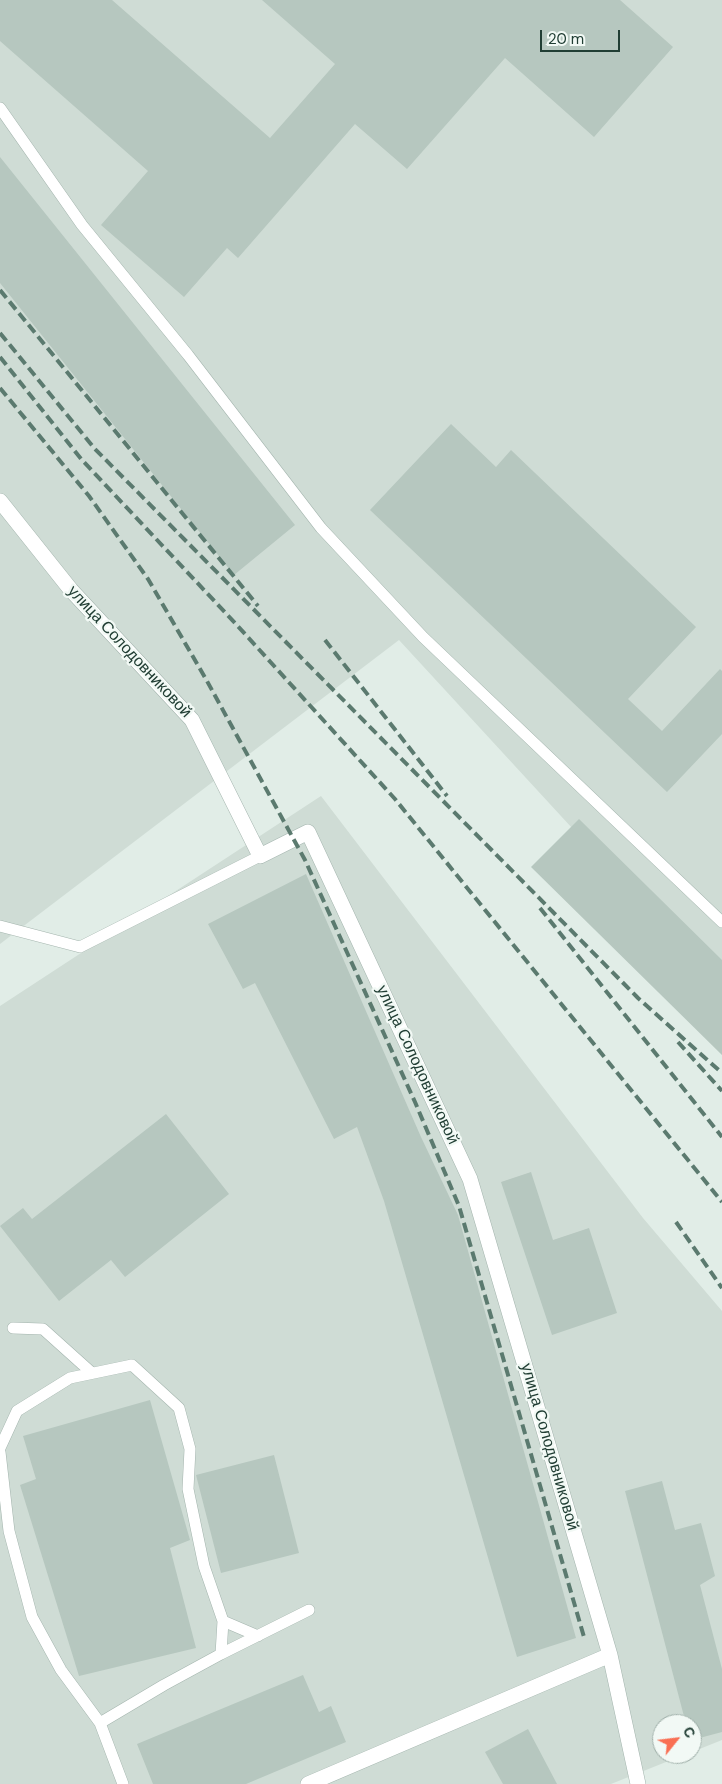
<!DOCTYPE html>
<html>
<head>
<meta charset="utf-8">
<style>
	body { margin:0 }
	#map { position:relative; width:722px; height:1784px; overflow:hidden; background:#e1ede7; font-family:"DM Sans",sans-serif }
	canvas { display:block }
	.north { position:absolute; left:652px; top:1714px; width:50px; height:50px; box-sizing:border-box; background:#f2f9f5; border:1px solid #9eaea8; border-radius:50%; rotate:61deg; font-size:14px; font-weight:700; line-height:20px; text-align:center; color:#213e34 }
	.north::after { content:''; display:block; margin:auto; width:18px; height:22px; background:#f96f53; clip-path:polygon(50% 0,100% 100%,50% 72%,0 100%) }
	.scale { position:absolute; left:540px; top:30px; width:80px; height:22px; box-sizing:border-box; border:2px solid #213e34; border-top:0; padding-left:6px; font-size:15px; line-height:18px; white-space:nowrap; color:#213e34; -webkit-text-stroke:4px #f2f9f5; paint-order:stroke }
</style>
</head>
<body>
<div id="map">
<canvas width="722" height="1784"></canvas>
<div class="north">С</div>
<div class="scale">20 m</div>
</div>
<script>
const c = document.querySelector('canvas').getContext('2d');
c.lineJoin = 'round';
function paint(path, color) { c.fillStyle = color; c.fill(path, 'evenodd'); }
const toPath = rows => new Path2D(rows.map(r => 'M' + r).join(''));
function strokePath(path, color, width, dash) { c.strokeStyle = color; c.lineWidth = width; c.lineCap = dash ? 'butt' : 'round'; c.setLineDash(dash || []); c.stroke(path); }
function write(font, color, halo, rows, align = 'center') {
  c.font = font + ' "DM Sans",sans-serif'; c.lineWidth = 4.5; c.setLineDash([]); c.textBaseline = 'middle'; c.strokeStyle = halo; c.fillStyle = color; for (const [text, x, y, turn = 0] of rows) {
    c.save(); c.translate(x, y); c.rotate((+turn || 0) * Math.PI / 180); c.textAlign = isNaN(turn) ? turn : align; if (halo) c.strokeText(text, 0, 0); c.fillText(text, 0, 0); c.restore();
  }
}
paint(toPath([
	[0,0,722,0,722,991,399,640,0,944],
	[321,796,643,1218,722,1311,722,1740,692,1752,692,1724,662,1724,662,1754,686,1754,611,1784,0,1784,0,1006]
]), '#cfdcd5');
paint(toPath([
	[0,0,112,0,270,138,335,64,262,0,620,0,673,47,594,137,505,58,407,169,355,124,238,258,227,248,184,297,101,225,148,171,0,41],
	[0,157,295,525,234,575,0,283],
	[451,424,496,467,511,450,696,627,628,699,662,731,720,669,722,671,722,734,667,792,370,510],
	[579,819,722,960,722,1055,531,867],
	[306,874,421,1137,458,1215,576,1638,517,1657,384,1201,357,1127,334,1139,255,983,243,989,208,924],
	[166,1114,229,1194,125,1277,111,1260,59,1301,0,1226,23,1208,32,1219],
	[531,1172,553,1240,589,1228,617,1313,552,1335,501,1182],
	[150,1400,190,1540,170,1548,196,1648,79,1676,20,1485,36,1479,23,1436],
	[274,1455,299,1553,221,1573,196,1475],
	[662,1481,675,1530,701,1523,715,1576,700,1585,722,1669,722,1732,692,1740,692,1724,686,1724,625,1491],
	[303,1675,319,1712,331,1706,346,1742,246,1784,153,1784,137,1744],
	[528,1729,557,1784,503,1784,485,1752]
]), '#b6c7bf');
const service = toPath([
	[0,108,82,225,188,355,321,528,423,637,722,922],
	[0,926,80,947,260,856],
	[13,1328,43,1329,92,1373],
	[0,1448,17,1411,70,1378,132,1365,179,1408,190,1449,188,1489,204,1566,223,1621,221,1654,164,1685,100,1723],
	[0,1452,9,1531,32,1617,61,1670,100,1723,123,1784],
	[223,1621,258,1636],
	[221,1654,309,1610]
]);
const minor = toPath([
	[0,501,71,590,192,720,260,856,308,832,470,1179,610,1655,638,1784],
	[308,1784,610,1655]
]);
strokePath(service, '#a4b5ae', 12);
strokePath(minor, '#a4b5ae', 16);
strokePath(service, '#fff', 11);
strokePath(minor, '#fff', 15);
strokePath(toPath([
	[0,290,258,606],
	[0,333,95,449,638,998,722,1073],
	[0,357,82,460,235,623,395,799,722,1202],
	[0,388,89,496,148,579,207,681,305,860,415,1102,459,1206,584,1637],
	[325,640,447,796],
	[540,908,722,1137],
	[678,1042,722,1091],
	[676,1222,722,1288]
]), '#5b7a6f', 4, [10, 5]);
write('16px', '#213e34', '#f2f9f5', [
	["улица Солодовниковой",129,652,47],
	["улица Солодовниковой",417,1065,65],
	["улица Солодовниковой",549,1447,74]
]);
</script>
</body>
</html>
